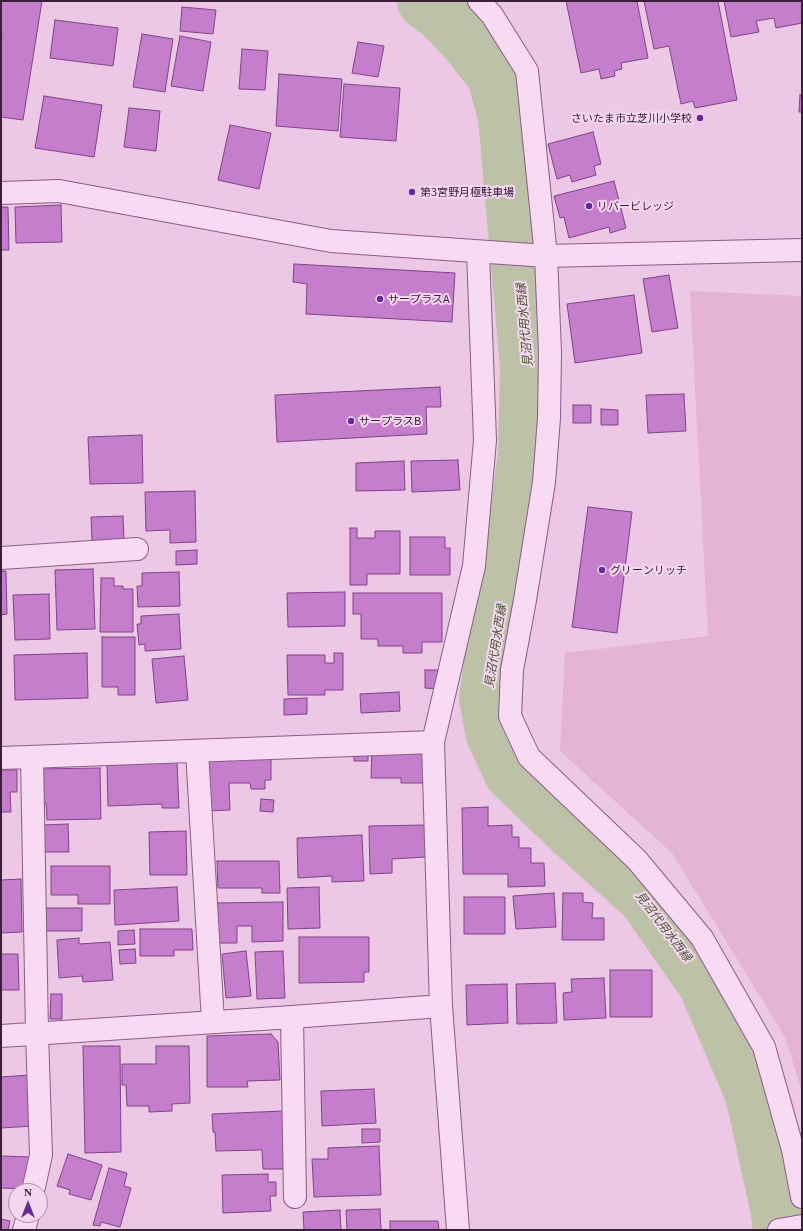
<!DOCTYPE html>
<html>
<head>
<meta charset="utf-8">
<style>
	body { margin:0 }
	#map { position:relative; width:803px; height:1231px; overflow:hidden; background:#edc7e6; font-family:Georgia,serif }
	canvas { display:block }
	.frame { position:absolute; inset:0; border:2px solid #392039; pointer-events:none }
	.north { position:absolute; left:8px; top:1183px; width:40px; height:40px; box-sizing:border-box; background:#f5d6ef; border:1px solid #aa8da6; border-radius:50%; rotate:0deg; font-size:11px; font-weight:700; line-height:16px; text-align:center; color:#392039 }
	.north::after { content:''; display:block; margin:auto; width:14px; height:18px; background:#612e96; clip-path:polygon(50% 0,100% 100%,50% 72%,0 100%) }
</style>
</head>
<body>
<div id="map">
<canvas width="803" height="1231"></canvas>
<div class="frame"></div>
<div class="north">N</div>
</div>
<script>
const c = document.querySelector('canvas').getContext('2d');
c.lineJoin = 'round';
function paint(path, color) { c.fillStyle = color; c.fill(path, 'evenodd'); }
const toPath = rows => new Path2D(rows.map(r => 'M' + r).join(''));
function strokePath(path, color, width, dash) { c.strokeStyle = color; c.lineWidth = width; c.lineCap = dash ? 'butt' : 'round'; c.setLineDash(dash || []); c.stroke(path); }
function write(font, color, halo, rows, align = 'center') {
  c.font = font + ' Georgia,"Noto Sans JP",serif'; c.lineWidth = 4; c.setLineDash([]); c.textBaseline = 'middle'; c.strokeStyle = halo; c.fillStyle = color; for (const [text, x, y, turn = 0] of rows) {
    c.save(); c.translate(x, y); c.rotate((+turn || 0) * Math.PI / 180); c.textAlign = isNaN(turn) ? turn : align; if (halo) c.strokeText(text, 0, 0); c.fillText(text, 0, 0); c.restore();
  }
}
paint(toPath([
	[690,291,802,296,802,1092,785,1037,672,853,560,751,565,653,708,636]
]), '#e3b4d3');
strokePath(toPath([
	[425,1,443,15,467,40,495,76,506,117,528,366,526,455,513,547,498,621,487,698,494,735,512,773,570,829,646,898,706,984,753,1094,778,1207,781,1230]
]), '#bcc1a8', 56);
const building = toPath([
	[1,1,42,1,23,120,1,117,1,43,2,36,1,36,1,1],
	[566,1,637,1,648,58,621,63,622,69,614,71,615,76,601,79,599,69,581,73,566,1],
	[644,1,718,1,737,100,695,108,693,101,681,104,669,46,654,49,644,1],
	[724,1,802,1,802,23,776,28,774,18,756,21,759,32,731,37,724,1],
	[182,7,216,10,213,34,180,31,182,7],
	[55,20,118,28,113,66,50,58,55,20],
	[142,34,173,39,165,92,133,87,142,34],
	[180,36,211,42,203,91,171,86,180,36],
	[358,42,384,46,378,77,352,73,358,42],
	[242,49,268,51,265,90,239,89,242,49],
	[279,74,342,79,338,131,276,126,279,74],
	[344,84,400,88,396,141,340,137,344,84],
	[800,95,802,95,802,112,799,112,800,95],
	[44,96,102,105,94,157,35,148,44,96],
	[129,108,160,111,156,151,124,147,129,108],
	[230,125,271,133,259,189,218,180,230,125],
	[593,132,601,164,594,166,596,175,572,182,570,175,557,179,548,144,593,132],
	[614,181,626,228,610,233,609,227,569,238,564,217,560,218,554,196,614,181],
	[61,205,62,242,16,243,15,207,61,205],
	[1,207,8,207,9,250,1,250,1,207],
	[294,264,455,273,452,322,306,314,307,284,293,282,294,264],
	[669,275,678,328,652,332,643,279,669,275],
	[634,295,642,353,575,363,567,304,634,295],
	[440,387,441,407,426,407,427,434,277,442,275,395,440,387],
	[684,394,686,431,648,433,646,395,684,394],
	[573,405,591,405,591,423,573,423,573,405],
	[601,409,618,410,618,425,601,425,601,409],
	[142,435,143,483,90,484,88,437,142,435],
	[458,460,460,490,412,492,411,461,458,460],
	[404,461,405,490,356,491,356,463,404,461],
	[195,491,196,542,170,543,170,530,146,531,145,492,195,491],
	[588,507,632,512,617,633,572,627,588,507],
	[123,516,124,540,92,541,91,517,123,516],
	[350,528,357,528,357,538,375,538,375,531,400,531,400,574,367,574,367,585,350,585,350,528],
	[410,537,445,537,445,548,450,548,450,575,410,575,410,537],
	[197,550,197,564,176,565,176,551,197,550],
	[93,569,95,629,57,630,55,570,93,569],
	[1,571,6,571,7,614,1,615,1,571],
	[179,572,180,606,138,607,137,586,142,586,142,573,179,572],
	[101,578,114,578,114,586,123,586,123,589,133,589,133,632,100,632,101,578],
	[345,592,345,626,288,627,287,593,345,592],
	[353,593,442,593,442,642,422,642,422,653,403,653,403,646,378,646,378,639,361,639,361,614,353,614,353,593],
	[49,594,50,639,15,640,13,595,49,594],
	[179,614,181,649,145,651,145,644,139,645,137,624,141,624,141,616,179,614],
	[102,637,135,637,135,695,118,695,118,687,102,687,102,637],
	[87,653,88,698,15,700,14,655,87,653],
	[334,653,343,653,343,690,325,690,325,695,288,695,287,655,325,655,325,663,334,663,334,653],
	[184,656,188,700,156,703,152,659,184,656],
	[425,670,438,670,438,689,425,688,425,670],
	[399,692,400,711,361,713,360,694,399,692],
	[307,698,307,714,284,715,284,699,307,698],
	[354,748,368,748,368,761,354,761,354,748],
	[372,748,432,749,431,783,401,783,401,778,371,778,372,748],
	[271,757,271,780,265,780,265,789,251,789,250,783,229,783,230,810,208,811,208,758,271,757],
	[177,762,179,808,162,808,162,804,108,806,107,765,177,762],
	[100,768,101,819,47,820,46,803,41,803,41,769,100,768],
	[1,770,17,770,17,792,10,792,11,812,1,812,1,770],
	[261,799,274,800,273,812,260,811,261,799],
	[488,807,488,826,512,825,512,837,519,837,519,848,531,848,531,863,544,863,545,886,508,887,508,874,463,874,462,808,488,807],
	[68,824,69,852,43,852,42,825,68,824],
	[425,825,426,857,392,859,392,873,370,874,369,826,425,825],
	[186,831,187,875,150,875,149,832,186,831],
	[362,835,364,881,332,882,332,876,298,878,297,838,362,835],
	[217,861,279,861,280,893,262,893,262,888,218,888,217,861],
	[51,866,110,866,110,904,78,904,78,895,51,895,51,866],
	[21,879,22,932,1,933,1,880,21,879],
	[177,887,179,921,115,925,114,890,177,887],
	[319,887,320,928,288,929,287,888,319,887],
	[554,893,556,927,516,929,513,896,554,893],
	[563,893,583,893,583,902,593,903,592,918,604,918,604,940,562,940,563,893],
	[464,897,505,897,505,934,464,934,464,897],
	[283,902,283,941,252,942,252,926,237,926,237,943,216,943,215,903,283,902],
	[46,908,82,908,82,931,46,931,46,908],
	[140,929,192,929,193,950,174,950,174,956,140,956,140,929],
	[134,930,135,944,118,945,118,931,134,930],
	[299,937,369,937,369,972,364,972,364,982,299,983,299,937],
	[79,938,79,944,110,942,113,980,83,982,82,976,59,978,57,940,79,938],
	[135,949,136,963,120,964,119,950,135,949],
	[246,951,251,996,226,998,222,954,246,951],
	[283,951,285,998,257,999,255,952,283,951],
	[1,954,18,954,19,990,1,990,1,954],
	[610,970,652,970,652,1017,610,1017,610,970],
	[604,978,606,1018,564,1020,563,993,572,992,571,979,604,978],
	[555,983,557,1023,517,1024,516,984,555,983],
	[507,984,508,1023,467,1025,466,985,507,984],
	[51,994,62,994,62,1019,50,1019,51,994],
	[271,1034,278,1042,280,1080,247,1081,248,1087,207,1087,207,1036,271,1034],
	[83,1046,120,1046,121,1152,85,1153,83,1046],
	[156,1046,189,1046,190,1103,172,1104,172,1111,149,1112,149,1106,127,1106,126,1085,122,1085,122,1064,156,1064,156,1046],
	[31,1075,34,1126,1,1128,1,1077,31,1075],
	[374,1089,376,1123,322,1126,321,1091,374,1089],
	[283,1111,285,1169,263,1169,262,1150,216,1151,215,1132,213,1132,212,1114,283,1111],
	[362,1129,380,1129,380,1142,362,1143,362,1129],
	[379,1146,381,1195,314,1197,312,1159,328,1159,328,1148,379,1146],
	[68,1154,102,1165,91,1200,69,1194,70,1190,57,1186,68,1154],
	[1,1156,31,1157,30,1189,1,1188,1,1156],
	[109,1168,127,1173,124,1186,131,1188,120,1227,101,1222,100,1226,93,1225,109,1168],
	[268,1174,268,1182,276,1182,276,1196,270,1196,271,1211,223,1213,222,1175,268,1174],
	[380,1209,381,1230,347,1230,346,1210,380,1209],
	[340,1210,341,1230,304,1230,303,1212,340,1210],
	[1,1219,10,1221,8,1230,1,1230,1,1219],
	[390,1221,438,1221,439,1230,390,1230,390,1221]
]);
paint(building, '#c47ecb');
strokePath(building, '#804387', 1);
const minor = toPath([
	[479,1,492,15,527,71,546,256,550,352,549,418,544,482,525,600,512,670,510,716,529,757,637,860,702,938,764,1047,793,1150,802,1197],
	[1,193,59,191,331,241,546,256,802,250],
	[1,558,137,549],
	[197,751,213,1022],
	[32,757,37,1033,41,1155,33,1191],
	[1,758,433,742],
	[292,1017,295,1197],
	[1,1036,292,1017,441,1006],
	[24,1230,28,1215],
	[458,1230,441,1006,433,742,474,566,485,440,478,252],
	[779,1230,802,1226]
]);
strokePath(minor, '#895d87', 24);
strokePath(minor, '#f8daf2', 22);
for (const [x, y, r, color] of [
	[700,118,4,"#612e96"],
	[412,192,4,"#612e96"],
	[589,206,4,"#612e96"],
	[380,299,4,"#612e96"],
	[351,421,4,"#612e96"],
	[602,570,4,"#612e96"]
]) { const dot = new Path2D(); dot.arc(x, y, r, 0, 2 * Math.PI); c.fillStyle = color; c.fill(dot); strokePath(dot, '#f5d6ef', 1.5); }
write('11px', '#392039', '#f5d6ef', [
	["さいたま市立芝川小学校",692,118,"right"],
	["第3宮野月極駐車場",420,192],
	["リバービレッジ",597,206],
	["サープラスA",388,299],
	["サープラスB",359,421],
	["グリーンリッチ",610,570]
], 'left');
write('italic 12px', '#475930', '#f5d6ef', [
	["見沼代用水西縁",524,325,-95],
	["見沼代用水西縁",495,646,-81],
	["見沼代用水西縁",664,926,53]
]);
</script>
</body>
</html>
